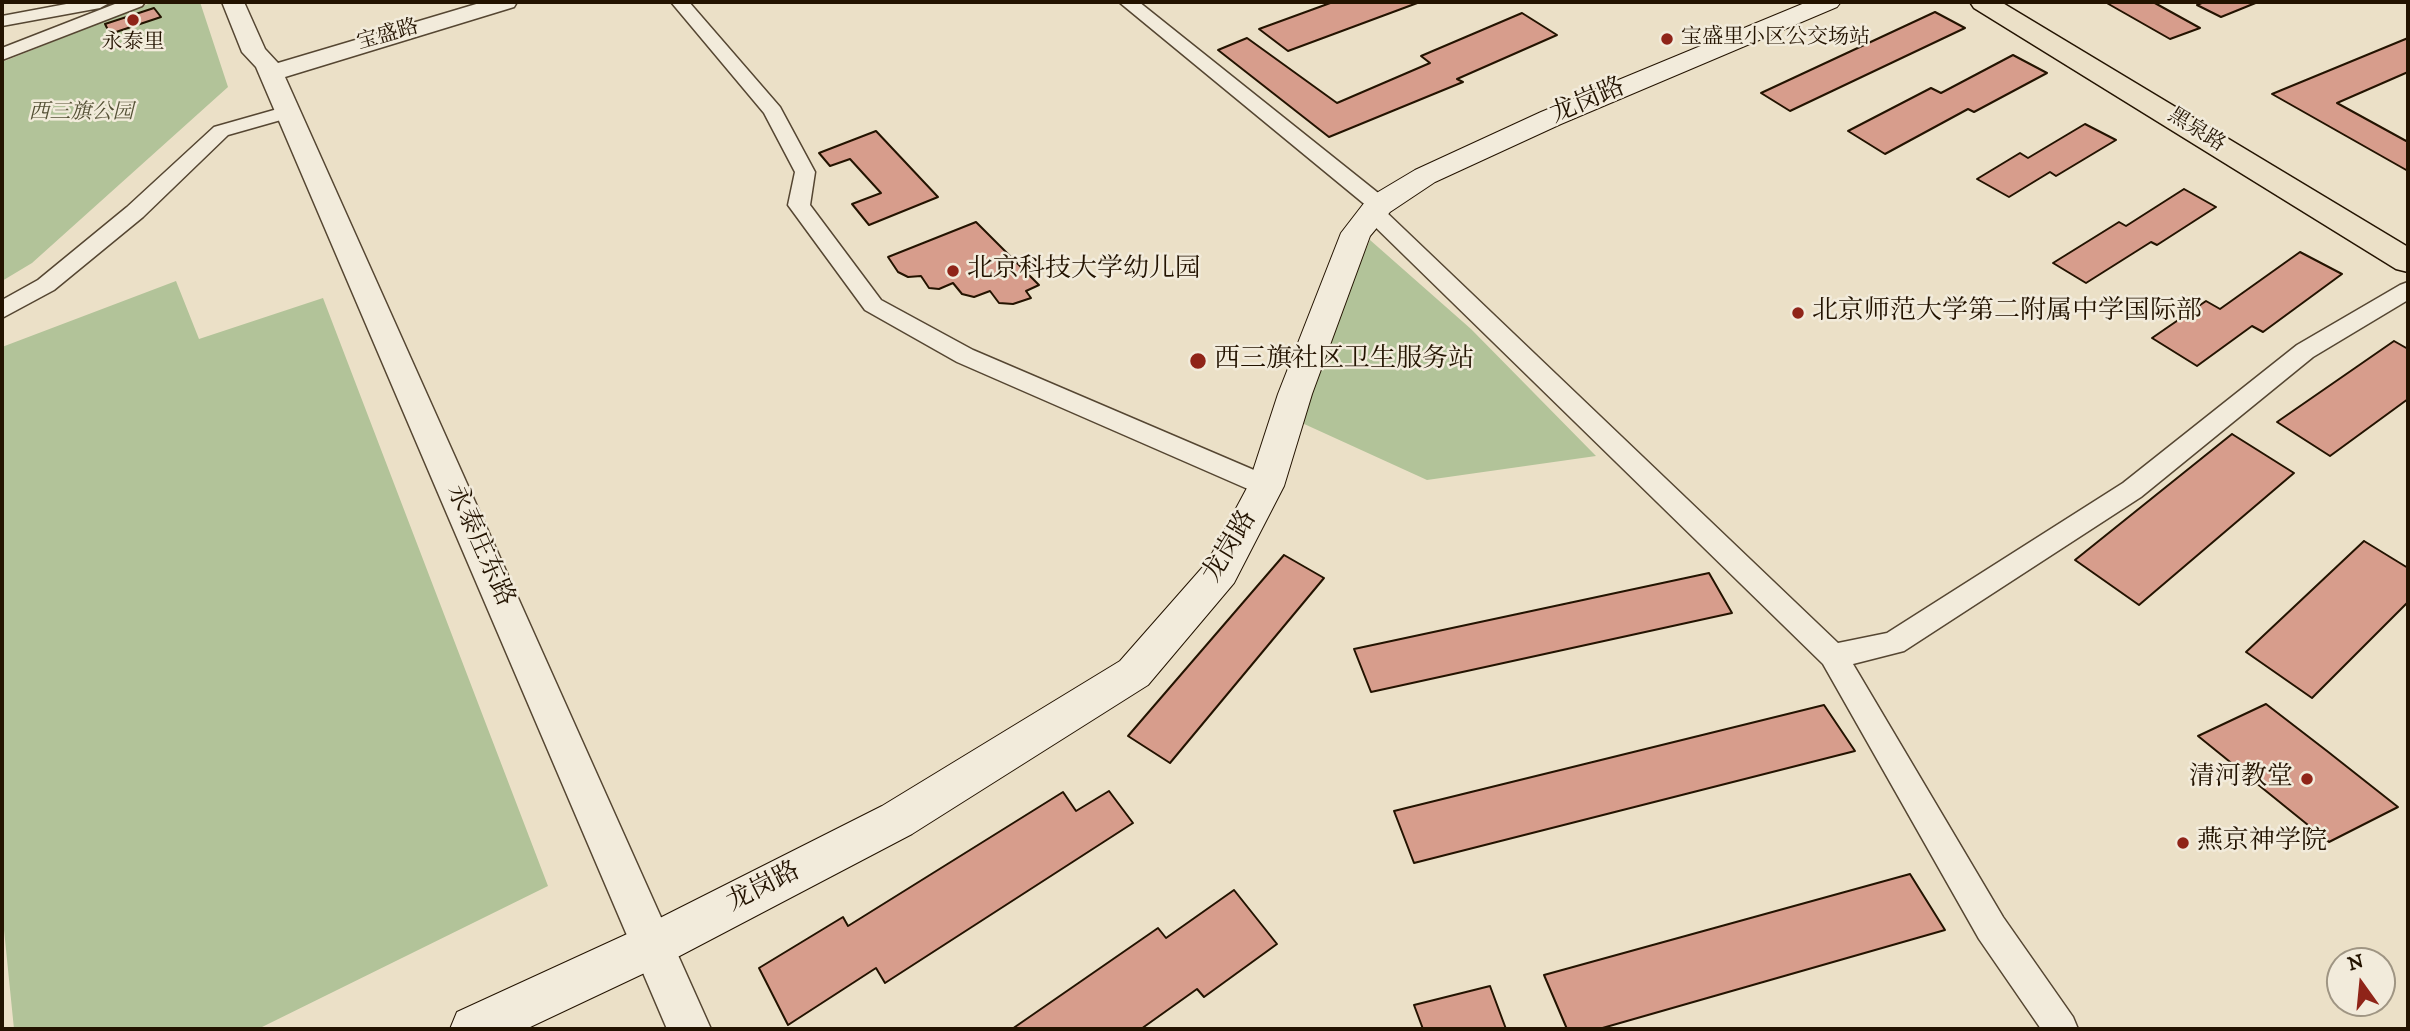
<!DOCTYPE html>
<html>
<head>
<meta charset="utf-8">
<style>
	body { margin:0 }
	#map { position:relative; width:2410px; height:1031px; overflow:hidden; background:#ebe0c7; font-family:"IM FELL DW Pica",serif }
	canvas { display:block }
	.frame { position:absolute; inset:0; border:4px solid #231300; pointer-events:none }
	.north { position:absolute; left:2326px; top:947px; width:70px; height:70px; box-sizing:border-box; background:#f2ebdb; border:2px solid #9f9583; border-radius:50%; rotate:345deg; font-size:19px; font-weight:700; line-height:28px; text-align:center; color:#231300 }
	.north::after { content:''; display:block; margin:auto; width:24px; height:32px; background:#8f2418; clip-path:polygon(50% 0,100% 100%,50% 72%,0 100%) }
</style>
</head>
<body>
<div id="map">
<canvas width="2410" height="1031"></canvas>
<div class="frame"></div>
<div class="north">N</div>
</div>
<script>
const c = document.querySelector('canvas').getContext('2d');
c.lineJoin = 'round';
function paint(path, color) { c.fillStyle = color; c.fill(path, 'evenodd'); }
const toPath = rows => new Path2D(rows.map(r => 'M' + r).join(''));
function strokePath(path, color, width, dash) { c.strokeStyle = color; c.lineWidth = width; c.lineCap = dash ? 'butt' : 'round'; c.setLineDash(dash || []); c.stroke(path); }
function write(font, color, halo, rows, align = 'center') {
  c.font = font + ' "IM FELL DW Pica","Noto Serif SC",serif'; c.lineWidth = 5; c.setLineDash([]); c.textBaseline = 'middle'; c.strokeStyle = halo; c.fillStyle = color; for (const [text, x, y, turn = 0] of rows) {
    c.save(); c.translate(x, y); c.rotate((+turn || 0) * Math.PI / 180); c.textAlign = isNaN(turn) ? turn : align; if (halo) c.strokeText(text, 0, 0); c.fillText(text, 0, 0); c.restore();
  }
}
paint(toPath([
	[153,2,200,2,228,87,32,263,2,281,2,62],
	[1370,240,1471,329,1596,456,1427,480,1302,423,1333,324],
	[176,281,199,339,323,298,548,886,258,1029,14,1029,2,910,2,347]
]), '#b2c399');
const building = toPath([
	[1333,2,1420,2,1288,51,1259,29,1333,2],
	[2105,2,2153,2,2200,28,2170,39,2105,2],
	[2204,2,2258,2,2221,17,2197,5,2204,2],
	[154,8,161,17,110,34,105,24,154,8],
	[1935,12,1965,28,1790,111,1761,93,1935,12],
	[1522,13,1557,35,1457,79,1463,82,1329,137,1218,50,1247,38,1337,103,1430,63,1421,56,1522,13],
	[2408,38,2408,72,2337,103,2408,142,2408,171,2272,94,2408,38],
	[2013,55,2047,73,1974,112,1968,109,1885,154,1848,131,1931,88,1941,93,2013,55],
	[2085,124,2116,140,2056,176,2050,172,2009,197,1977,179,2020,153,2028,158,2085,124],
	[876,131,938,197,869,225,852,204,881,193,850,159,830,166,819,153,876,131],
	[2184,189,2216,207,2157,245,2151,242,2086,283,2053,263,2119,222,2126,226,2184,189],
	[976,222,1039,285,1026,291,1031,298,1013,304,999,303,990,291,974,297,962,294,953,283,939,289,929,288,921,276,908,277,898,272,888,257,976,222],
	[2300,252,2342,274,2263,332,2252,326,2197,366,2152,338,2206,301,2220,309,2300,252],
	[2394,341,2408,349,2408,399,2330,456,2277,422,2394,341],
	[2232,434,2294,473,2139,605,2075,560,2232,434],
	[2364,541,2408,568,2408,602,2312,698,2246,652,2364,541],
	[1284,555,1324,578,1170,763,1128,736,1284,555],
	[1709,573,1732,613,1371,692,1354,649,1709,573],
	[2266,704,2327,751,2398,807,2329,842,2198,736,2266,704],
	[1824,705,1855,751,1414,863,1394,811,1824,705],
	[1109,791,1133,823,885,983,876,968,788,1025,759,968,843,917,848,926,1063,792,1076,811,1109,791],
	[1910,874,1945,930,1599,1029,1567,1029,1544,975,1910,874],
	[1234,890,1277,944,1204,997,1197,989,1141,1029,1012,1029,1158,928,1166,938,1234,890],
	[1490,986,1506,1029,1423,1029,1414,1005,1490,986]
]);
paint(building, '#d79d8c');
strokePath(building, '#231300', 2);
const minor = toPath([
	[77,2,109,3,100,8,2,26,2,16,77,2],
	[120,2,145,2,142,6,2,60,2,48,120,2],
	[671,2,689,2,780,107,815,172,810,205,881,300,973,350,1275,479,1279,486,1275,493,1266,496,1257,493,957,362,865,310,788,205,795,172,764,113,671,2],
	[1119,2,1139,2,1387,200,1390,205,1384,210,1838,643,1887,633,2123,483,2297,345,2400,285,2408,282,2408,300,2313,357,2141,497,1904,651,1853,664,2003,917,2073,1017,2078,1029,2041,1029,1979,939,1823,664,1365,217,1362,212,1368,207,1119,2],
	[288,106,295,108,298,112,295,116,228,135,143,217,54,290,2,318,2,300,38,280,127,207,214,127,288,106]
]);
const tertiary = toPath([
	[222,2,244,2,265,49,278,63,483,2,517,2,514,7,285,77,711,1029,667,1029,256,67,242,52,222,2]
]);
const secondary = toPath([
	[1807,2,1841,2,1837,7,1561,124,1435,182,1390,212,1370,236,1312,394,1284,486,1234,583,1148,685,912,834,670,961,526,1029,450,1029,457,1012,638,929,882,806,1120,661,1208,561,1248,486,1278,394,1341,233,1368,198,1415,170,1541,112,1807,2]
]);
const primary = toPath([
	[1970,2,2001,2,2408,247,2408,272,2396,269,1974,8,1970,2]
]);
strokePath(minor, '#554632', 3);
strokePath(tertiary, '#554632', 3);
strokePath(secondary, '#231300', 2);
strokePath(primary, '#231300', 3);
paint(minor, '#f2ebdb');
paint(tertiary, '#f2ebdb');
paint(secondary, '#f2ebdb');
paint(primary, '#ebe0c7');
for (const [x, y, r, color] of [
	[133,20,7,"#8f2418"],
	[1667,39,7,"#8f2418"],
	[953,271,7,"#8f2418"],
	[1798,313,7,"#8f2418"],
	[1198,361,9,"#8f2418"],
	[2307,779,7,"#8f2418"],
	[2183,843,7,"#8f2418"]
]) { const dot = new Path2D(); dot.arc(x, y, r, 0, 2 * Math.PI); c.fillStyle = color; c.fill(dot); strokePath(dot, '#f2ebdb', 2.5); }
write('21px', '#231300', '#f2ebdb', [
	["宝盛路",388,36,-16],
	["黑泉路",2196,131,32]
]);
write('21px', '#231300', '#f2ebdb', [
	["宝盛里小区公交场站",1681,39],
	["永泰里",133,44,"center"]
], 'left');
write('italic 21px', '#555136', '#f2ebdb', [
	["西三旗公园",81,114]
]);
write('26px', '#231300', '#f2ebdb', [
	["龙岗路",1588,102,-23],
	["永泰庄东路",479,546,66],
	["龙岗路",1231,547,-59],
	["龙岗路",764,888,-27]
]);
write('26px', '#231300', '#f2ebdb', [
	["北京科技大学幼儿园",967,271],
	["北京师范大学第二附属中学国际部",1812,313],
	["西三旗社区卫生服务站",1214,361],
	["清河教堂",2293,779,"right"],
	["燕京神学院",2197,843]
], 'left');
</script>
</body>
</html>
